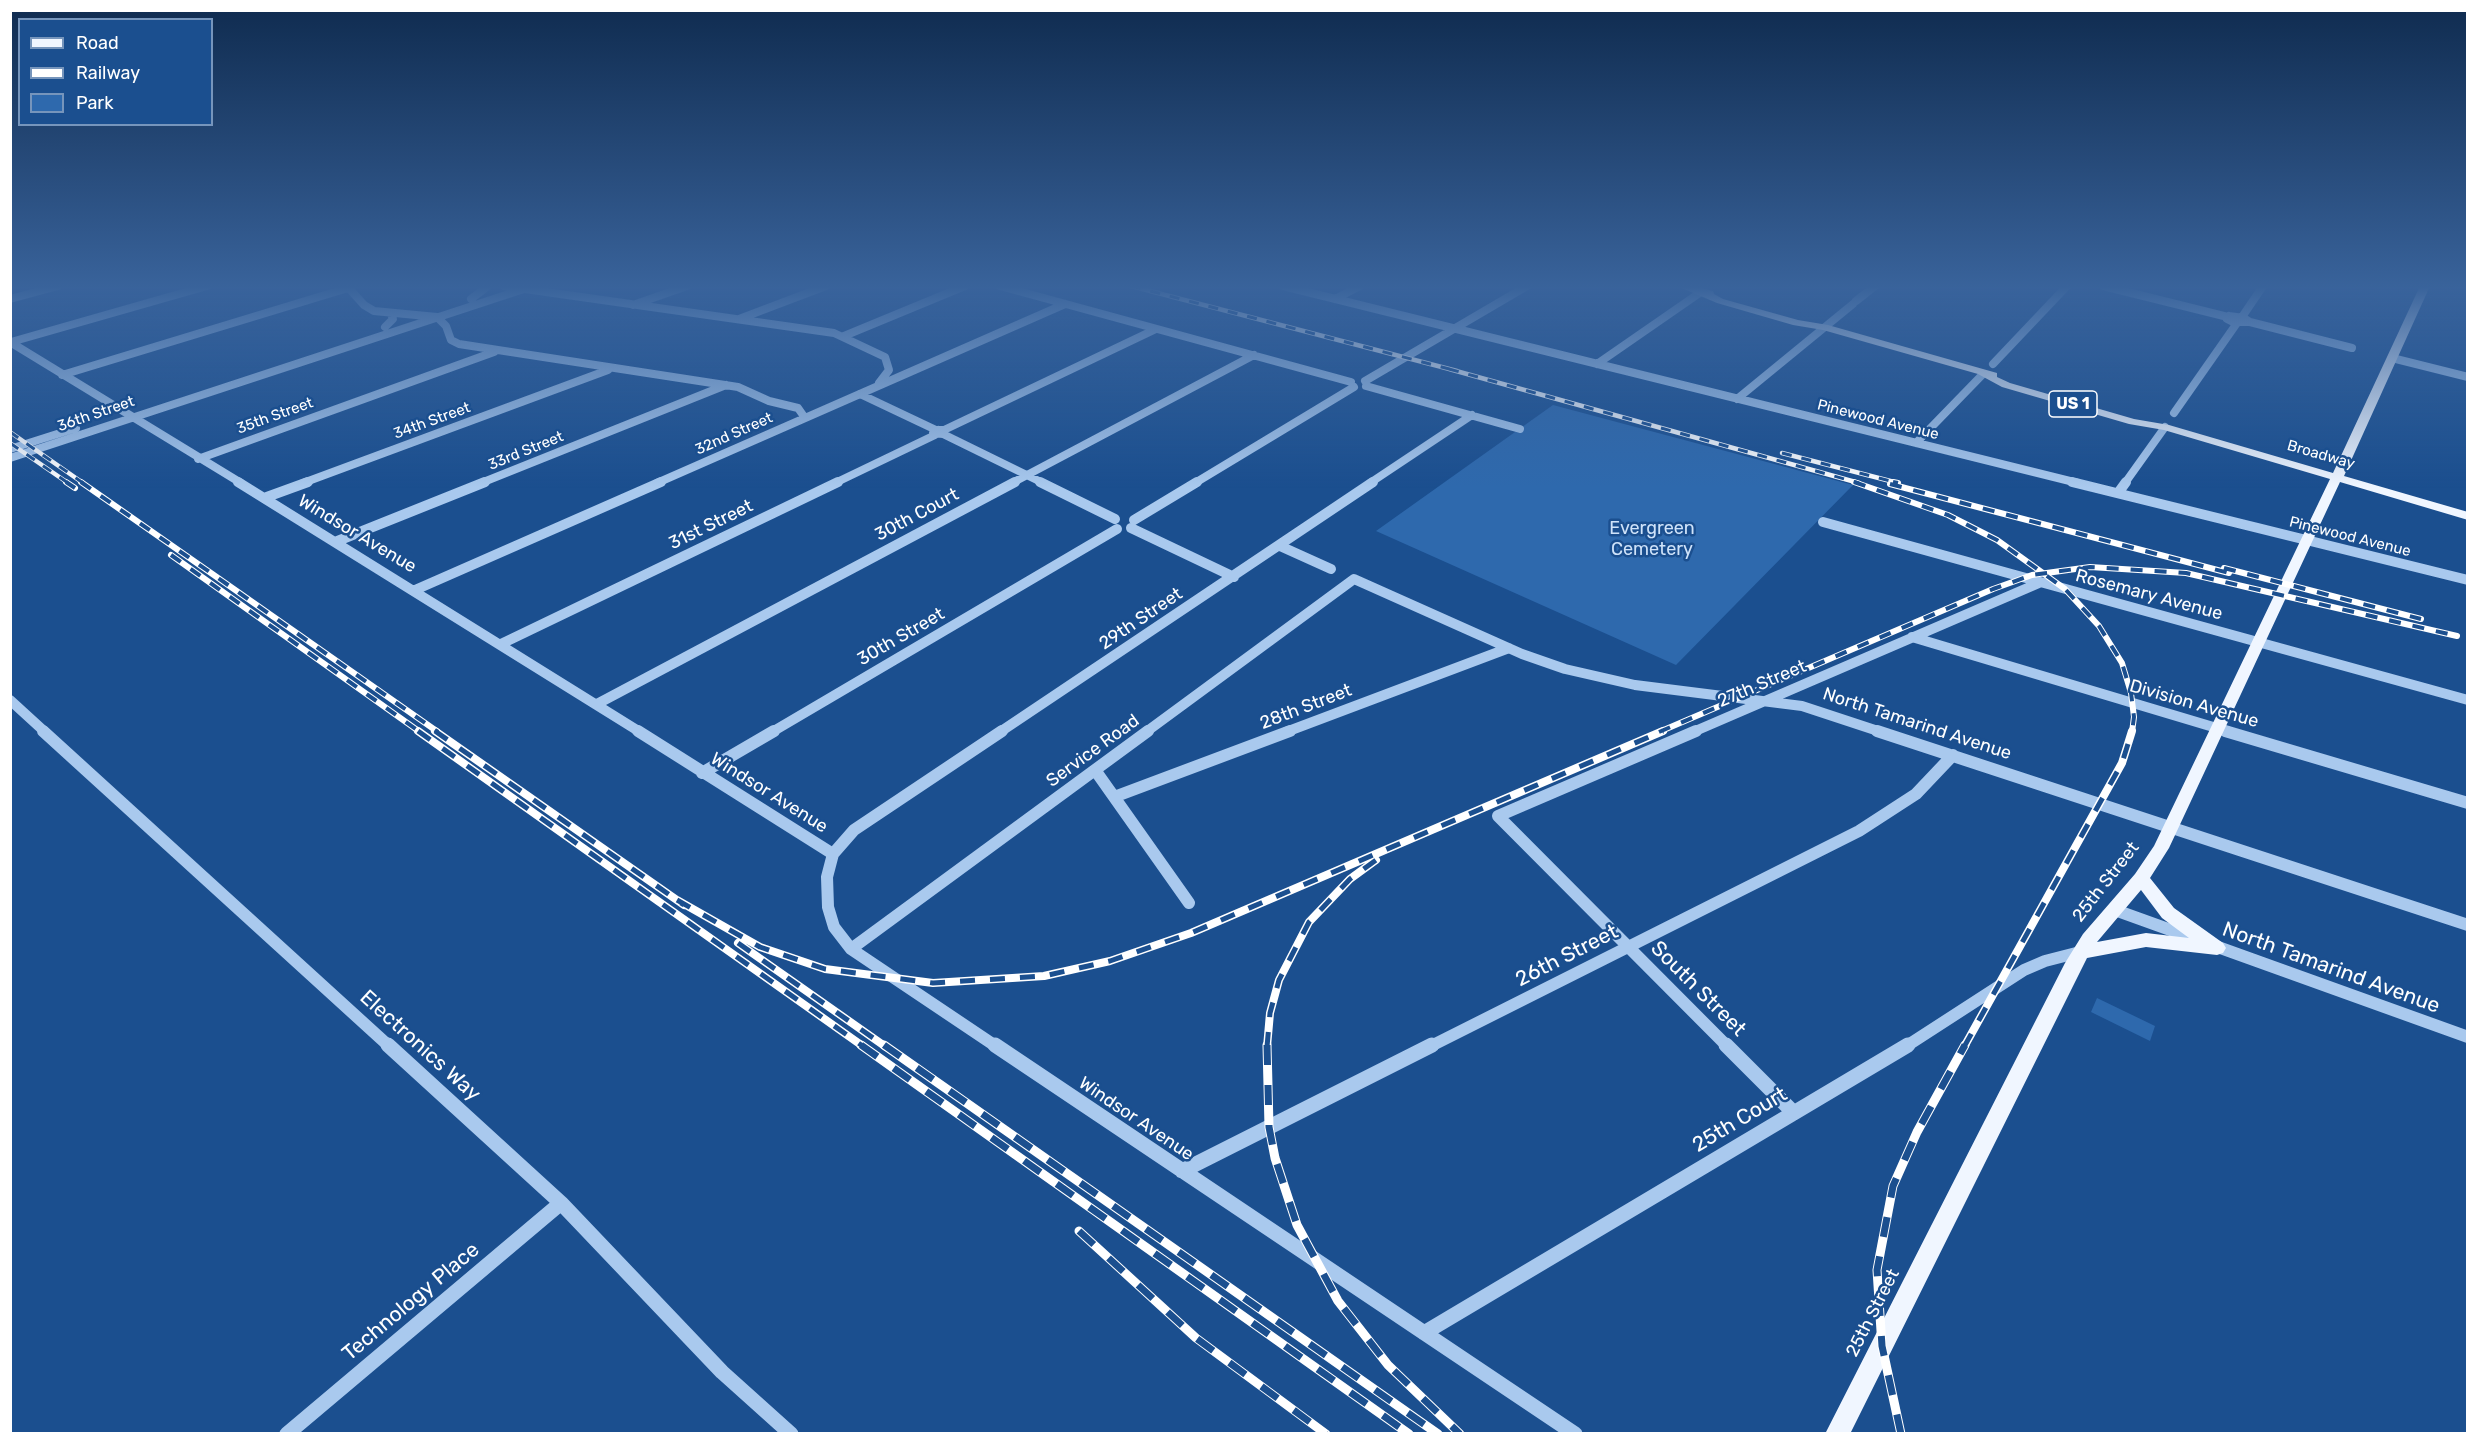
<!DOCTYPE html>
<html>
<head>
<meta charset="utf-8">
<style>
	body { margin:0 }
	#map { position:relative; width:2478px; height:1444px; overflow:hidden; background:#1b4f8f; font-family:Rubik,sans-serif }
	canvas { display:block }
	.frame { position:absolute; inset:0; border:12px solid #fff; pointer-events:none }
	.legend { position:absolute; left:18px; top:18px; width:195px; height:108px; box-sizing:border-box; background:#1b4f8f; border:2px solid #7695bc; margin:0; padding:8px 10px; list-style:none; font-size:18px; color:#fff }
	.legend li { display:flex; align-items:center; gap:12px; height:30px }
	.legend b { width:30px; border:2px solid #7695bc }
</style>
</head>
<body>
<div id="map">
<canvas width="2478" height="1444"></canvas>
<div class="frame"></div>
<ul class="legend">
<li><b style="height:8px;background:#f0f6ff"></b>Road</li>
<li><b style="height:8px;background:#fff"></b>Railway</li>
<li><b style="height:16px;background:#2e69ad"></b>Park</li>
</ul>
</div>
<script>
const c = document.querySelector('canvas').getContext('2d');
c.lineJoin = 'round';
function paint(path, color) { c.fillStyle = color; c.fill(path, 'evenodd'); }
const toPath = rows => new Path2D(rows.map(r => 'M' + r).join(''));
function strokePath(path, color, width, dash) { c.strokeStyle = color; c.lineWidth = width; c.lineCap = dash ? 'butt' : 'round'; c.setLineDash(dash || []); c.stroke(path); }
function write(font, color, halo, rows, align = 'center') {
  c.font = font + ' Rubik,sans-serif'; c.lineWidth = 5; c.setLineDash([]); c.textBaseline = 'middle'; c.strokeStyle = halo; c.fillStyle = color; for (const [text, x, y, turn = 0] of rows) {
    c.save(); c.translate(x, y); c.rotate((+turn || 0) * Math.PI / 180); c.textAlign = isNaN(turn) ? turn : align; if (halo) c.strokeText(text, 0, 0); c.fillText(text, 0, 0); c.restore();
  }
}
paint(toPath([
	[1553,405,1853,485,1676,665,1376,531],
	[2097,998,2155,1026,2150,1041,2091,1012]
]), '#2e69ad');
strokePath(toPath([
	[347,286,364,305,374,311,437,317,446,326,451,340,459,344,738,387,769,401,798,408,805,418],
	[504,286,834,333,885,357,889,370,879,383],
	[1000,286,1351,382],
	[1283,286,2078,483],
	[2103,286,2228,317],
	[10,299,58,286],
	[471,299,488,286],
	[1335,299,1360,286],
	[1856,301,1875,286],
	[633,305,687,286],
	[2229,316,2244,318,2250,322,2233,322,2227,319,2229,316],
	[2242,317,2263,286],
	[739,319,826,286],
	[2250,322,2352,348],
	[385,327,393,319,391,314],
	[844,336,965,286],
	[10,342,241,483],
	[11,342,207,286],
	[2392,358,2468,377],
	[1597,364,1701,292],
	[1993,364,2067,286],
	[62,375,348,288],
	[1365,381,1527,286],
	[1366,386,1520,429],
	[860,394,936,430],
	[1737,399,1853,304],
	[2174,413,2237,323],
	[938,430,944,430,943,434,933,433,938,430],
	[944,430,1156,329],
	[943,434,1043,483],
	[1916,443,1983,374],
	[10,449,76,428],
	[10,458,533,286],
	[198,459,494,352],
	[303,483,608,370],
	[481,483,726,385],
	[657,483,1065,304],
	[835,483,935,435],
	[1012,483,1254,355],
	[1195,483,1354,387],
	[1370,483,1472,415],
	[2125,483,2165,427]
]), '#a9c9ee', 8);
strokePath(toPath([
	[238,482,640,732],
	[1040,482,1115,519],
	[2072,482,2468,580],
	[2118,493,2126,482],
	[264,498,308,482],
	[1134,520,1197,482],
	[1823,522,2468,700],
	[1131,528,1234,577],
	[335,542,485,482],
	[1280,546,1331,569],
	[415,590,661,482],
	[1912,637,2230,732],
	[501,644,838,482],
	[10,700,45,732],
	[597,704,1015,482],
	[772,732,1117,529],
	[1000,732,1373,482],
	[1146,732,1354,579,1522,654,1565,669,1635,685,1802,706,1881,732],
	[1286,732,1509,648],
	[1693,732,2039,583]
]), '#a9c9ee', 10);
strokePath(toPath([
	[43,731,390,1047],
	[638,731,833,854,827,877,828,907,834,927,851,949,997,1047],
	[1696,731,1498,816,1728,1047],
	[1877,731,2468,925],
	[2225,731,2468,803],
	[1095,770,1189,903],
	[702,773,774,731],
	[1114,797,1290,731],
	[833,854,854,830,1002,731],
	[2115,910,2468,1037],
	[851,949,1148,731],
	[1429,1047,1859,831,1916,794,1953,755],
	[1905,1047,2024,970,2045,961,2080,952]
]), '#a9c9ee', 12);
strokePath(toPath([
	[388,1045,561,1203,722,1372,791,1434],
	[995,1045,1575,1434],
	[1726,1045,1794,1113],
	[1182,1171,1432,1045],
	[1424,1333,1908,1045],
	[287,1434,561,1203]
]), '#a9c9ee', 15);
paint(toPath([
	[1677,286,1693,286,1713,291,1714,294,1723,299,1798,320,1828,325,1997,373,1997,377,2010,383,2134,419,2169,425,2333,473,2420,286,2430,286,2344,476,2468,512,2468,520,2340,482,2169,848,2150,878,2174,908,2223,943,2226,948,2223,953,2217,955,2146,947,2087,958,1850,1434,1825,1434,2065,963,2083,934,2135,874,2154,846,2330,479,2164,430,2129,424,2002,387,1978,374,1823,330,1793,325,1717,303,1677,286],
	[2141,890,2162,918,2189,938,2146,933,2097,942,2141,890]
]), '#f0f6ff');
const railFar3 = toPath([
	[1131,286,1457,371],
	[1449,369,1859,483],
	[10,432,83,483],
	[10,443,68,483],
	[1782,453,1898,483]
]);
const railFar2 = toPath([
	[66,482,75,488],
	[81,482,438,732],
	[1854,482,1948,515,1997,540,2065,589,2099,626,2122,663,2131,693,2134,717,2132,732],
	[1893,482,1898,483],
	[1890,484,2229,573],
	[171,555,420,732],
	[2224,568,2421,619],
	[1659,732,1993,589,2032,575,2090,567,2186,573,2457,636]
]);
const railFar1 = toPath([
	[418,731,864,1047],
	[435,731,684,905],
	[677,900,760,947,825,969,933,983,1044,976,1110,961,1191,933,1663,731],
	[738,943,886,1047],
	[1267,1047,1270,1013,1279,980,1309,922,1350,879,1376,860],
	[1964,1047,2122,763,2132,731]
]);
const rail = toPath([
	[861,1045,1409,1434],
	[884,1045,1438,1434],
	[1267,1045,1269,1127,1275,1158,1297,1225,1338,1301,1388,1365,1460,1434],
	[1079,1231,1196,1338,1326,1434],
	[1901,1434,1882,1346,1877,1270,1893,1186,1917,1132,1965,1045]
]);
strokePath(railFar3, '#fff', 4.5);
strokePath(railFar2, '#fff', 6);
strokePath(railFar1, '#fff', 8);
strokePath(rail, '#fff', 9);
strokePath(railFar3, '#1b4f8f', 3, [10]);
strokePath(railFar2, '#1b4f8f', 4, [12]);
strokePath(railFar1, '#1b4f8f', 5, [15]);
strokePath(rail, '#1b4f8f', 7, [20]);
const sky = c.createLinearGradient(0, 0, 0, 488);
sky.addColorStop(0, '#0f2b4f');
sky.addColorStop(0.59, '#39639b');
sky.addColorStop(1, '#39639b00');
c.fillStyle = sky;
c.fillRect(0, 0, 2478, 488);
write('15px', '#fff', '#1b4f8f', [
	["36th Street",96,414,-19],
	["35th Street",275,416,-20],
	["Pinewood Avenue",1878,420,14],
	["34th Street",432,421,-20],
	["32nd Street",734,434,-24],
	["33rd Street",526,451,-22],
	["Broadway",2321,455,16],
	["Pinewood Avenue",2350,537,14]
]);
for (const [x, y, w] of [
	[2073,404,48]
]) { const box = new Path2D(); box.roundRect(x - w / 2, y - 13, w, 26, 4.5); c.fillStyle = '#1b4f8f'; c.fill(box); strokePath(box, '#fff', 1.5); }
write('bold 16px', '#fff', null, [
	["US 1",2073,404]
]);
write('18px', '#fff', '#1b4f8f', [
	["30th Court",917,515,-28],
	["31st Street",711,525,-26],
	["Windsor Avenue",357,534,31],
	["Rosemary Avenue",2149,595,15],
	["29th Street",1141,619,-34],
	["30th Street",901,637,-30],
	["27th Street",1762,684,-23],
	["Division Avenue",2194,704,16],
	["28th Street",1306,707,-21],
	["North Tamarind Avenue",1917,724,18],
	["Service Road",1093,751,-36],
	["Windsor Avenue",769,793,32],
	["25th Street",2106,882,-52],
	["Windsor Avenue",1136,1119,34],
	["25th Street",1873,1313,-63]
]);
write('18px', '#cfe3fa', '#1b4f8f', [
	["Evergreen",1652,529],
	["Cemetery",1652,550]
]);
write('21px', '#fff', '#1b4f8f', [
	["26th Street",1567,956,-27],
	["North Tamarind Avenue",2331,968,20],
	["South Street",1698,989,45],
	["Electronics Way",420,1046,42],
	["25th Court",1740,1120,-31],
	["Technology Place",411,1302,-40]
]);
</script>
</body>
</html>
